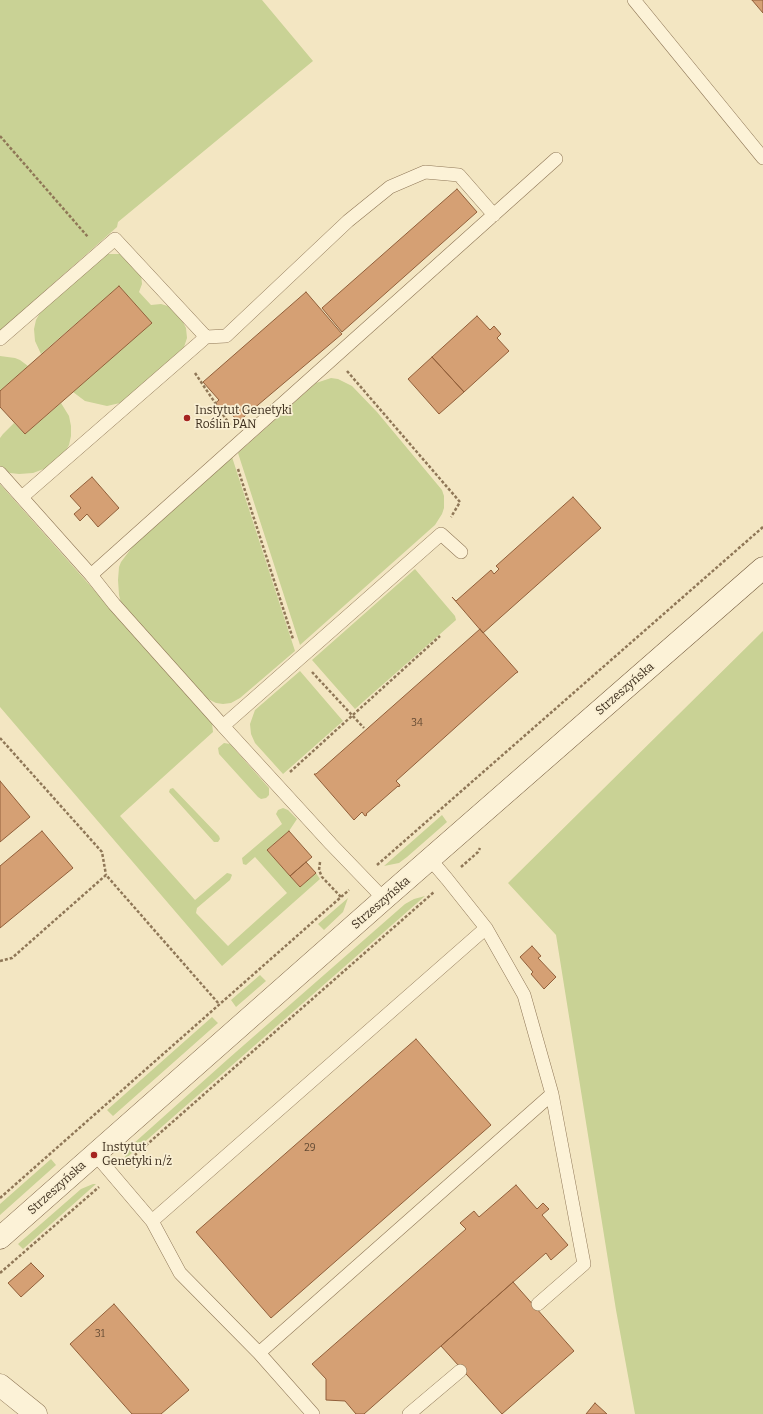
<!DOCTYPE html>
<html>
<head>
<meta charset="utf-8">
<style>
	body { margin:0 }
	canvas { display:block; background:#f3e6c2 }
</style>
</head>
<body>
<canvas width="763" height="1414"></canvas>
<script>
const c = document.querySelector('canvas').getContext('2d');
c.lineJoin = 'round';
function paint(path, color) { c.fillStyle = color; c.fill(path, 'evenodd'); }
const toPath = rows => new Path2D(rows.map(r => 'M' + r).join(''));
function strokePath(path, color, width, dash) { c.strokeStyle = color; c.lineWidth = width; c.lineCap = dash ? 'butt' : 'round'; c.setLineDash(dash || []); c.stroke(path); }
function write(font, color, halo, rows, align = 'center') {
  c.font = font + ' Bitter,serif'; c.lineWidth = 3.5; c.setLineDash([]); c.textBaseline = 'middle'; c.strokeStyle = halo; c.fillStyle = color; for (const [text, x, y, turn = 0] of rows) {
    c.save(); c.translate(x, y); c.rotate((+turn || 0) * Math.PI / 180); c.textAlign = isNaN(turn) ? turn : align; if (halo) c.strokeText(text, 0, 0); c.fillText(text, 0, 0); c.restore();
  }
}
paint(toPath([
	[0,0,262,0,313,61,118,222,117,227,0,331],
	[108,254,121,254,141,274,142,284,139,292,151,305,161,304,171,307,181,318,186,328,187,338,184,347,132,394,120,403,107,406,85,401,73,392,151,323,119,286,41,354,35,341,34,329,36,320,41,311,102,257],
	[0,356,15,358,20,360,28,366,0,391],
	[331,378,338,379,352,386,377,412,442,490,444,496,444,508,442,514,435,525,300,645,238,453,316,383],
	[61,403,69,416,71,426,71,436,69,445,64,454,49,467,33,473,19,474,10,473,3,470,0,466,0,438,3,434,14,423,25,434],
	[232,457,295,651,240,698,231,703,223,704,216,703,206,698,121,603,119,595,118,580,119,567,121,562,133,546],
	[0,484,212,723,213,732,120,816,195,900,227,873,231,874,232,875,230,880,197,908,196,913,228,946,287,893,255,857,246,865,243,864,242,858,282,824,276,814,278,810,283,808,288,810,297,819,289,831,267,850,300,887,316,873,320,879,222,966,0,707],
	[415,569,455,616,456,620,355,709,312,660],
	[763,631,763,1414,635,1414,616,1310,556,935,508,883],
	[300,671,343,721,283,774,255,743,251,734,250,724,255,710],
	[224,743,230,744,269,788,269,795,266,798,261,799,258,797,219,754,218,748],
	[173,788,219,836,220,839,218,842,214,842,169,792,170,789],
	[442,815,447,822,407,857,399,863,384,866],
	[425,896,124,1160,127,1152,133,1144,228,1059,405,904,414,899],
	[348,898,343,912,324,930,318,924],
	[260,975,266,981,236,1007,231,1000],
	[212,1017,218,1023,113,1116,107,1110],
	[51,1159,56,1165,0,1215,0,1204],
	[93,1184,96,1184,23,1249,18,1244,81,1189]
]), '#c9d295');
const building = toPath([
	[752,0,763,0,763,13,752,0],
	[457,189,477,212,342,332,322,308,457,189],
	[119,286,152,323,25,434,0,407,0,391,119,286],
	[306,292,342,334,239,421,240,422,239,423,226,407,220,412,213,405,219,400,203,382,306,292],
	[477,316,490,330,494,326,501,334,497,338,509,351,464,392,432,357,477,316],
	[432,357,464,392,439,414,408,379,432,357],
	[92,477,119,508,98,527,87,514,80,521,74,514,81,508,70,496,92,477],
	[573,497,601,528,483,633,452,597,456,601,491,570,494,574,499,569,496,566,573,497],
	[480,629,518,672,516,673,396,781,400,785,399,787,398,786,366,814,367,815,365,816,362,812,354,820,314,774,316,774,480,629],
	[0,781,30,817,0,842,0,781],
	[42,831,73,868,0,928,0,866,42,831],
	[289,831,312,857,290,876,267,850,289,831],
	[306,862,316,873,300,887,290,876,306,862],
	[532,946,541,956,538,958,556,977,544,989,531,974,533,972,520,957,532,946],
	[416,1039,491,1125,271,1318,196,1232,416,1039],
	[516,1185,537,1209,543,1203,549,1209,542,1215,568,1245,551,1260,546,1253,364,1414,356,1414,345,1401,326,1400,326,1379,312,1364,466,1229,460,1223,474,1211,479,1217,516,1185],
	[31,1263,44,1276,21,1297,8,1283,31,1263],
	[513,1282,574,1351,502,1414,441,1346,513,1282],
	[114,1304,189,1390,161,1414,132,1414,70,1344,114,1304],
	[595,1403,607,1414,586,1414,595,1403]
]);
paint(building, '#d5a074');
strokePath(building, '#915f3a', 1);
const lane = toPath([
	[634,0,763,158],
	[206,337,226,336,348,221,390,187,425,172,459,175,494,215],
	[0,339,115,239,206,337,22,497],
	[0,473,91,575,114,604,223,726],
	[91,575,556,159],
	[384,899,331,844,223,726,441,534,461,552],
	[486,928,524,995,552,1094,584,1264,538,1304],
	[95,1154,152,1221,486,928,447,879,430,859],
	[152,1221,180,1273,259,1353,313,1414],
	[259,1353,552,1094],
	[409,1414,460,1371]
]);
const street = toPath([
	[0,1385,36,1414]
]);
const secondary = toPath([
	[0,1238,384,899,763,568]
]);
strokePath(lane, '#8f7757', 14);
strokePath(street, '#8f7757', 23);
strokePath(secondary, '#71573a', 23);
strokePath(toPath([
	[0,136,88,237],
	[347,371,460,502,451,517],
	[195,373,230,425],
	[238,469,293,639],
	[312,672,364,728],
	[0,738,102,852,106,875],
	[290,772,440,636],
	[320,862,319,870,322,877,341,897],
	[377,865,763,527],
	[461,867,478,852,480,848],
	[0,961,12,958,106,875,219,1004],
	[127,1162,434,892],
	[0,1198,349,890],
	[0,1273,99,1187]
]), '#8f7757', 2.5, [3, 2]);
strokePath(lane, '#fcf2d7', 13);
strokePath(street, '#fcf2d7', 22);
strokePath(secondary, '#fcf2d7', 22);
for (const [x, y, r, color] of [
	[187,418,4,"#a52420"],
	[94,1155,4,"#a52420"]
]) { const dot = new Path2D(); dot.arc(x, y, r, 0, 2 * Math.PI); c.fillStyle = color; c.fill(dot); strokePath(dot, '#f9efd3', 1.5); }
write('10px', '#634a33', null, [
	["34",417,723],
	["29",310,1148],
	["31",100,1334]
]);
write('12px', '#3d2e1d', '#f9efd3', [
	["Instytut Genetyki",195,411],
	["Roślin PAN",195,425],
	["Instytut",102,1148],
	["Genetyki n/ż",102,1162]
], 'left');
write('12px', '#3d2e1d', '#f9efd3', [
	["Strzeszyńska",625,689,-41],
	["Strzeszyńska",381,903,-41],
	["Strzeszyńska",57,1188,-42]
]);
</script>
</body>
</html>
